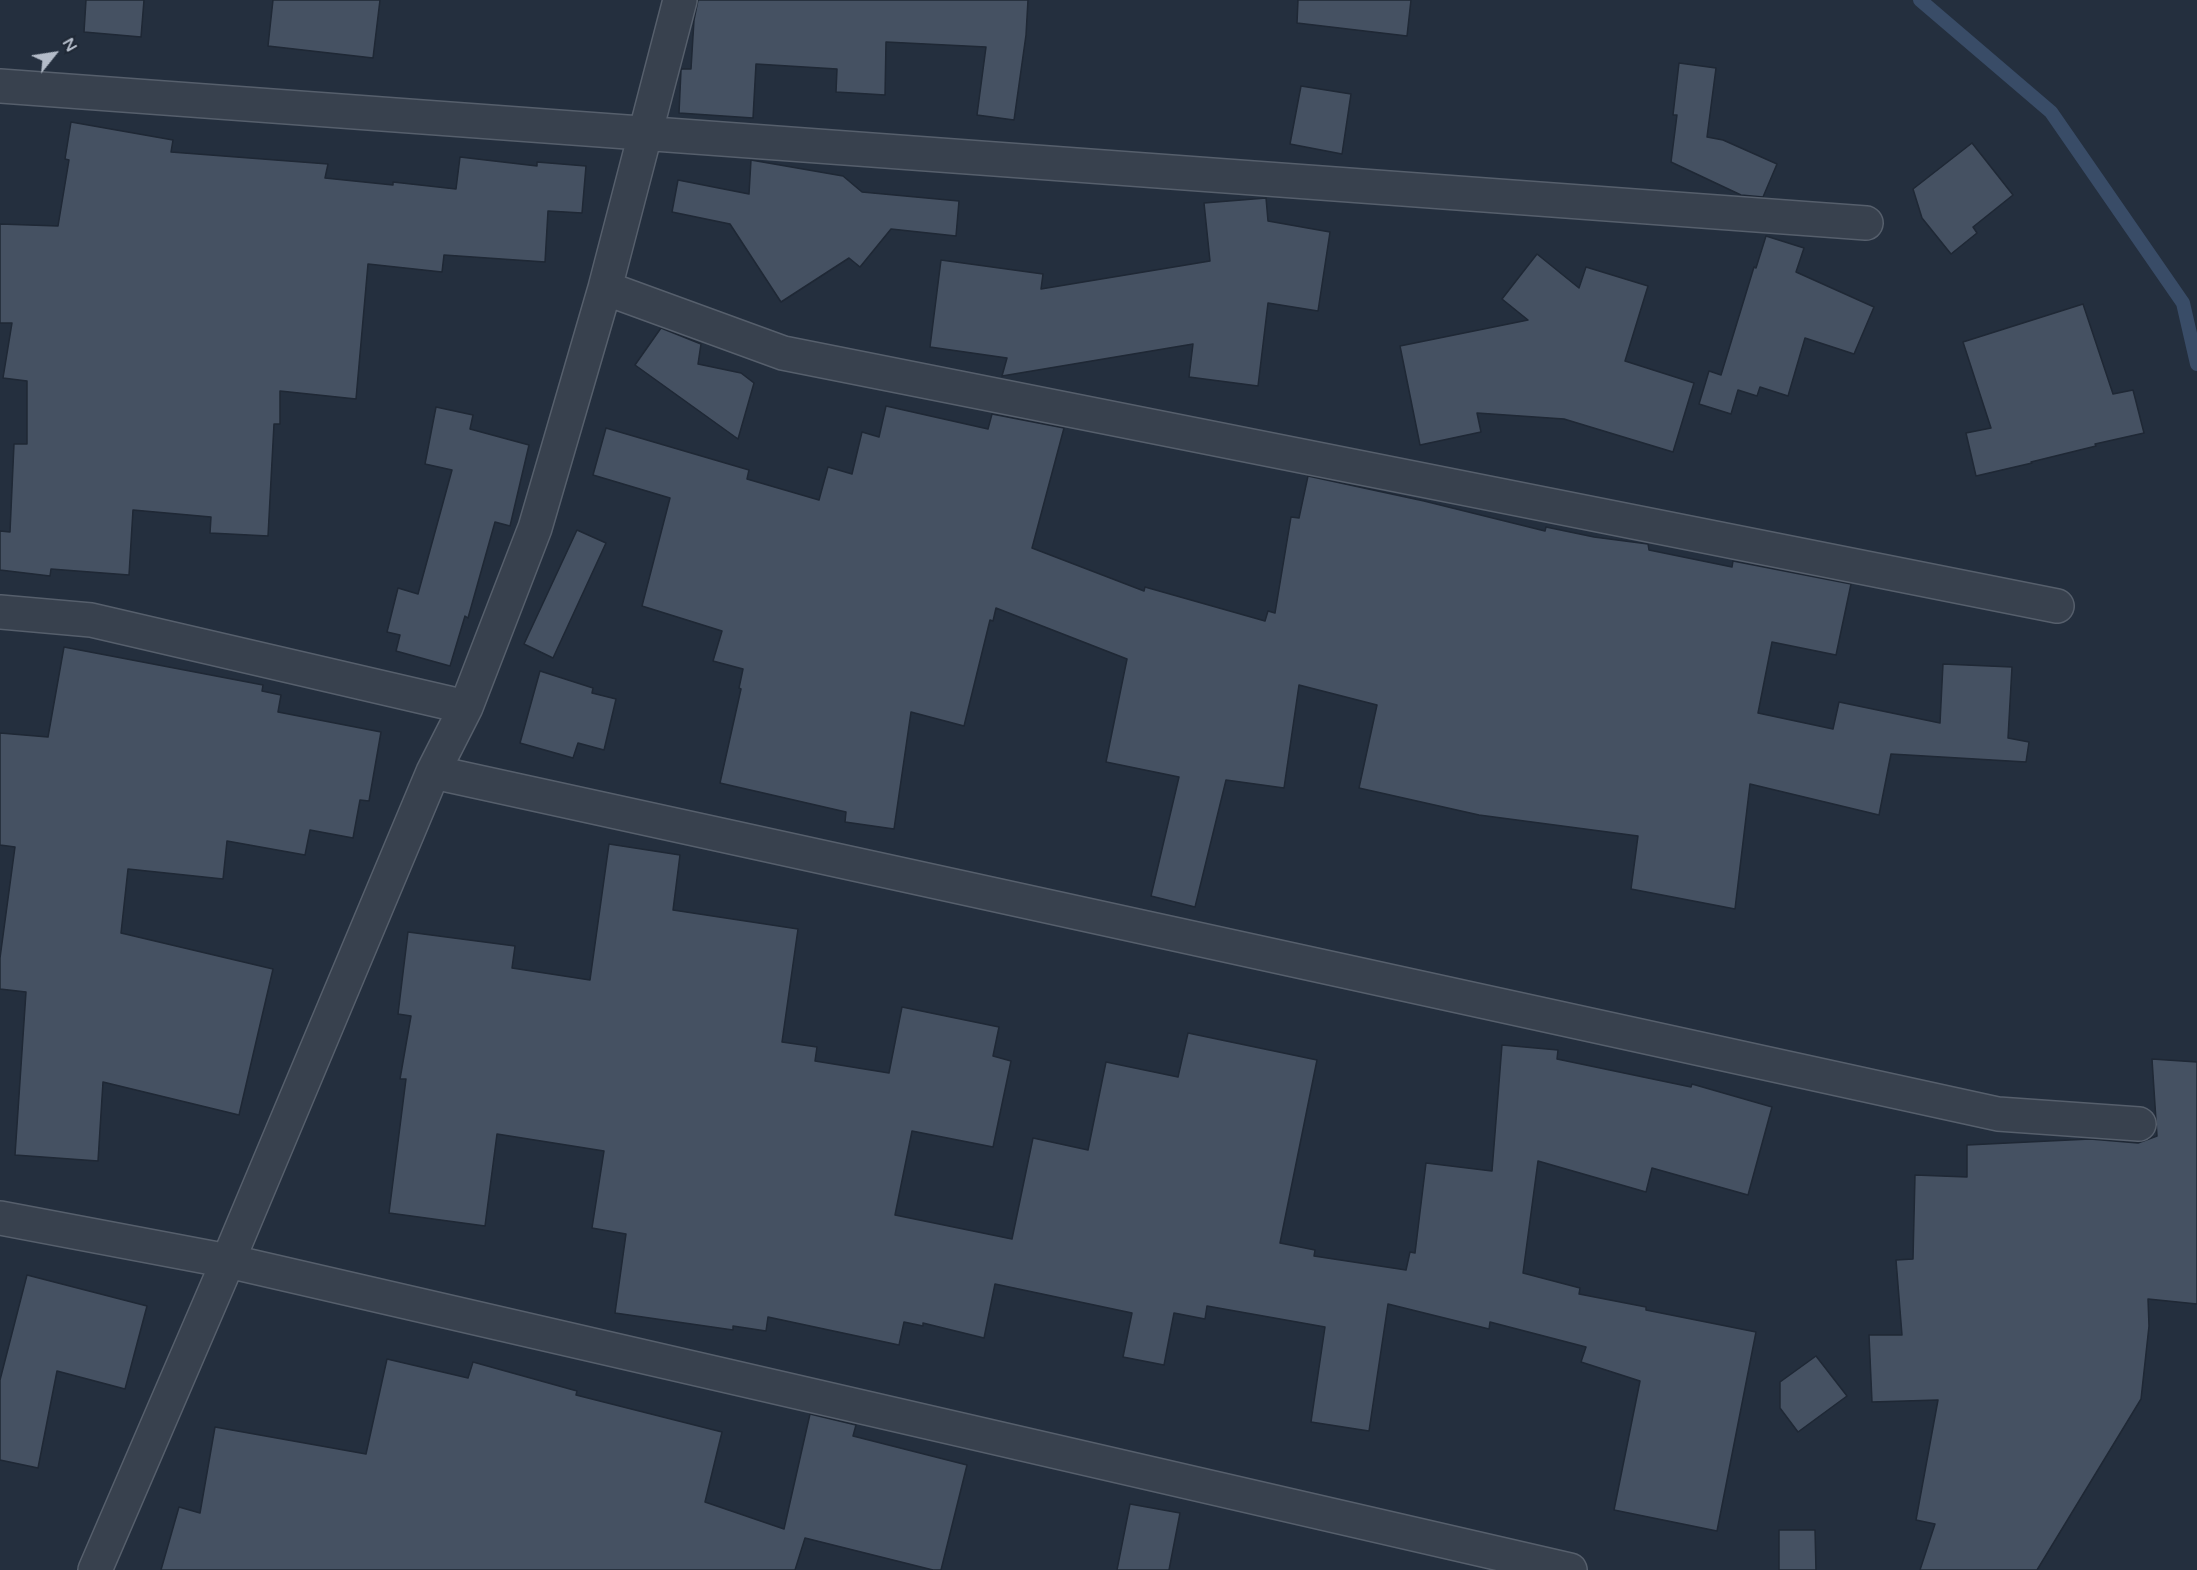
<!DOCTYPE html>
<html>
<head>
<meta charset="utf-8">
<style>
	body { margin:0 }
	#map { position:relative; width:2197px; height:1570px; overflow:hidden; background:#242f3e; font-family:"Varela Round",sans-serif }
	canvas { display:block }
	.north { position:absolute; left:24px; top:24px; width:60px; height:60px; -webkit-text-stroke:4px #1d2633; paint-order:stroke; rotate:60deg; font-size:16px; font-weight:700; line-height:24px; text-align:center; color:#b4bcc9 }
	.north::after { content:''; display:block; margin:auto; width:21px; height:27px; background:#b4bcc9; clip-path:polygon(50% 0,100% 100%,50% 72%,0 100%) }
</style>
</head>
<body>
<div id="map">
<canvas width="2197" height="1570"></canvas>
<div class="north">N</div>
</div>
<script>
const c = document.querySelector('canvas').getContext('2d');
c.lineJoin = 'round';
const toPath = rows => new Path2D(rows.map(r => 'M' + r).join(''));
function strokePath(path, color, width, dash) { c.strokeStyle = color; c.lineWidth = width; c.lineCap = dash ? 'butt' : 'round'; c.setLineDash(dash || []); c.stroke(path); }
function paint(path, color) { c.fillStyle = color; c.fill(path, 'evenodd'); }
strokePath(toPath([
	[1920,0,2051,112,2183,303,2197,364]
]), '#394c67', 14);
const building = toPath([
	[86,0,144,0,141,37,84,32,86,0],
	[273,0,380,0,373,58,268,46,273,0],
	[698,0,1028,0,1026,35,1014,120,977,115,986,47,886,42,885,95,836,92,837,69,756,64,753,118,679,113,681,70,682,69,691,69,694,20,698,0],
	[1298,0,1411,0,1407,36,1297,23,1298,0],
	[1679,63,1716,68,1707,137,1723,140,1777,164,1763,197,1741,195,1671,162,1677,115,1673,115,1679,63],
	[1301,86,1351,94,1342,154,1290,144,1301,86],
	[71,122,173,140,171,152,328,164,325,178,393,185,393,182,456,189,460,157,537,166,537,162,586,166,582,213,548,211,545,262,444,255,442,272,368,264,356,399,280,391,280,424,274,424,268,536,210,533,211,517,133,510,129,575,51,569,50,576,0,570,0,531,10,532,14,444,27,444,27,381,3,378,12,323,0,323,0,224,58,226,69,160,65,159,71,122],
	[1972,143,2013,195,1973,227,1977,233,1951,254,1922,218,1913,189,1972,143],
	[751,160,843,176,862,192,959,201,956,236,891,229,860,267,849,258,781,302,730,224,672,212,678,180,749,194,751,160],
	[1266,198,1268,221,1330,232,1318,311,1268,303,1258,386,1189,377,1193,344,1002,376,1007,358,930,347,941,260,1043,274,1041,289,1210,261,1204,203,1266,198],
	[1766,236,1804,248,1796,272,1874,307,1854,354,1805,338,1788,396,1760,387,1757,396,1738,390,1731,414,1699,404,1709,371,1721,375,1754,267,1756,268,1766,236],
	[1537,254,1579,288,1586,267,1648,286,1625,361,1694,383,1673,452,1564,419,1477,413,1481,432,1420,445,1400,346,1528,320,1502,299,1537,254],
	[2083,304,2113,394,2133,390,2144,433,2095,444,2096,446,2031,462,2032,463,1976,476,1966,433,1991,428,1963,342,2083,304],
	[661,328,701,344,698,364,741,373,754,383,738,439,635,365,661,328],
	[886,406,988,429,992,414,1064,428,1032,548,1144,591,1145,587,1265,621,1268,611,1275,613,1291,517,1299,518,1308,476,1424,501,1545,531,1546,527,1594,537,1648,544,1649,550,1732,567,1733,561,1851,584,1836,655,1772,642,1758,713,1833,729,1839,702,1940,723,1943,664,2012,667,2008,738,2029,742,2026,762,1891,754,1879,815,1750,784,1735,909,1631,889,1638,836,1479,815,1359,788,1377,705,1299,685,1284,788,1226,780,1195,907,1151,896,1179,777,1106,762,1127,659,996,608,993,621,990,620,964,726,911,712,894,829,845,822,846,812,720,783,741,689,739,688,743,669,713,661,722,631,642,606,670,498,593,475,606,428,749,470,747,479,819,500,828,467,852,474,862,432,879,437,886,406],
	[436,407,473,415,470,429,529,445,510,526,495,522,468,618,465,616,450,666,396,651,400,635,387,632,398,588,418,594,452,470,425,464,436,407],
	[577,530,606,543,553,658,524,644,577,530],
	[64,647,263,685,262,691,281,695,278,712,381,732,369,801,360,800,353,838,310,830,305,855,227,841,223,879,128,869,121,933,273,969,239,1115,103,1082,98,1161,15,1155,26,992,0,989,0,958,15,847,0,845,0,733,48,737,64,647],
	[540,671,593,688,592,693,616,699,604,750,578,743,573,758,520,743,540,671],
	[609,844,680,855,673,910,798,929,782,1042,817,1047,815,1061,889,1073,902,1007,999,1027,993,1056,1011,1061,993,1147,912,1131,895,1215,1012,1239,1033,1138,1088,1150,1106,1062,1178,1077,1188,1033,1317,1060,1280,1243,1315,1250,1314,1256,1406,1270,1410,1252,1415,1253,1426,1163,1492,1171,1502,1045,1558,1050,1557,1059,1691,1087,1692,1084,1772,1107,1748,1195,1652,1168,1646,1192,1538,1161,1523,1273,1580,1288,1579,1294,1646,1307,1646,1310,1756,1332,1717,1531,1614,1510,1640,1381,1581,1362,1586,1347,1490,1322,1489,1329,1388,1304,1369,1431,1311,1422,1325,1327,1207,1306,1205,1319,1174,1313,1164,1365,1123,1357,1132,1313,995,1284,984,1338,923,1323,923,1326,904,1322,899,1345,768,1317,766,1331,733,1326,733,1330,615,1313,626,1234,592,1228,604,1151,497,1134,485,1226,389,1213,406,1079,400,1079,411,1016,398,1014,408,932,515,946,512,968,590,980,609,844],
	[2152,1059,2197,1062,2197,1304,2148,1299,2149,1326,2141,1399,2037,1570,1920,1570,1935,1524,1916,1520,1938,1400,1872,1402,1869,1335,1902,1335,1896,1260,1913,1259,1915,1175,1967,1177,1967,1145,2090,1139,2138,1143,2157,1136,2152,1059],
	[27,1275,147,1306,125,1389,57,1371,38,1468,0,1460,0,1380,27,1275],
	[1816,1356,1847,1396,1798,1432,1780,1408,1780,1382,1816,1356],
	[387,1359,468,1378,473,1362,577,1391,576,1395,722,1432,705,1502,784,1529,810,1414,856,1425,853,1436,967,1465,941,1570,933,1570,805,1538,795,1570,161,1570,179,1507,200,1513,215,1427,366,1454,387,1359],
	[1130,1504,1180,1513,1169,1570,1117,1570,1130,1504],
	[1779,1530,1815,1530,1816,1570,1779,1570,1779,1530]
]);
paint(building, '#455162');
strokePath(building, '#1f2835', 1.5);
const minor = toPath([
	[0,86,1866,223],
	[605,288,783,353,2057,606],
	[0,612,91,620,466,707],
	[433,772,1998,1114,2139,1124],
	[0,1218,228,1261,1570,1570],
	[95,1570,228,1261,433,772,466,707,535,528,605,288,680,0]
]);
strokePath(minor, '#565f6c', 36);
strokePath(minor, '#38414e', 33);
</script>
</body>
</html>
